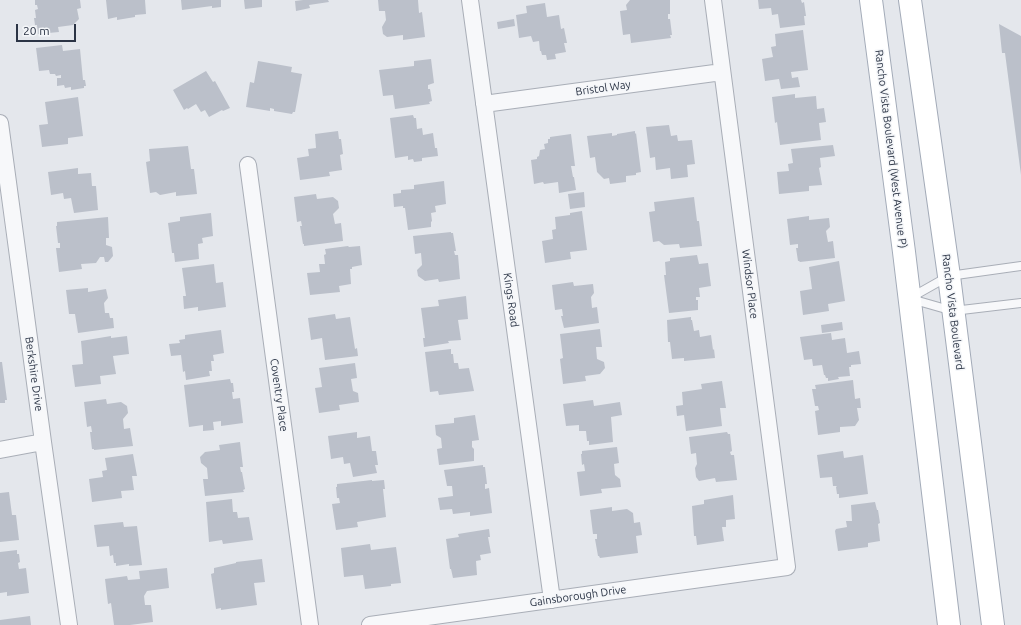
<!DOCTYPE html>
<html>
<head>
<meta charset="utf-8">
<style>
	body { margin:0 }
	#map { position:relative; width:1021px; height:625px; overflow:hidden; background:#e4e7ec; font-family:Ubuntu,sans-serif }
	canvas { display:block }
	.scale { position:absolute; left:16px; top:24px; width:60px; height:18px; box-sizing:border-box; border:2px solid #2b3445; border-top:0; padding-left:5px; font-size:12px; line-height:14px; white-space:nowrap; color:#2b3445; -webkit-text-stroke:3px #f4f6f9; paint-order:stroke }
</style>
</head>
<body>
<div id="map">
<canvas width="1021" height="625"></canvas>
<div class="scale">20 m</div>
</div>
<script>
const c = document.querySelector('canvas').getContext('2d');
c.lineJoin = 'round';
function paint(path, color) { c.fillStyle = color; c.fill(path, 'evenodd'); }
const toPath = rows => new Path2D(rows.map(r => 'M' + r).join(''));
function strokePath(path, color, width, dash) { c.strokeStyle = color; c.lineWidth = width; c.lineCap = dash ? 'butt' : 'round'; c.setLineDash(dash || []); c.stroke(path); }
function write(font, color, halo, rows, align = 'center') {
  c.font = font + ' Ubuntu,sans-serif'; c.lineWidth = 3; c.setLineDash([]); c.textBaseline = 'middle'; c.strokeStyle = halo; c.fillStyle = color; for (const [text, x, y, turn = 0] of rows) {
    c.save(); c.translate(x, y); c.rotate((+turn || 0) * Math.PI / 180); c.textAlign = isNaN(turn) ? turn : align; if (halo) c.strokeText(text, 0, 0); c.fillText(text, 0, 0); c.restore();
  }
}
paint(toPath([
	[35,0,80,0,81,8,77,9,79,19,73,25,58,27,59,32,38,34,37,25,35,25,34,18,36,18,35,10,38,9,37,5,35,5],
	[106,0,145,0,146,14,135,15,135,17,117,20,117,17,108,19],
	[181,0,221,0,221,7,212,8,212,6,182,10],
	[244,0,262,0,262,7,245,9],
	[303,0,328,0,329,2,309,5,310,8,296,11,295,1],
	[378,0,418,0,419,13,422,12,425,37,403,40,403,35,387,37,383,34,382,27,386,20,385,11,379,11],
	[630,0,670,0,670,14,668,14,668,19,670,19,672,35,670,35,671,38,631,43,630,34,623,35,620,11,627,10,626,5],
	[758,0,801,0,802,3,804,2,806,16,804,16,805,25,780,28,778,14,772,15,771,8,759,9],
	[545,3,547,17,559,15,561,29,564,28,567,43,564,43,566,52,555,54,556,59,547,60,546,55,542,55,541,51,540,51,539,41,533,42,531,36,519,38,516,15,527,13,526,6],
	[514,19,515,26,498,29,497,22],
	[999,24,1021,36,1021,175,1005,53,1002,53],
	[803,30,808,70,791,72,792,78,798,77,800,87,781,89,779,79,765,81,762,59,773,57,771,47,776,46,775,34],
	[62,45,63,51,80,49,83,80,85,80,86,86,84,86,84,88,71,90,71,87,65,88,64,85,57,86,57,78,61,78,61,75,56,76,55,74,50,74,49,70,39,71,36,48],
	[431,59,434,83,428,85,428,89,430,89,432,101,429,102,430,104,395,109,393,95,383,96,379,70,414,66,414,61],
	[258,61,292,67,291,72,302,74,295,112,293,112,292,114,274,111,274,109,270,108,270,111,246,107,250,82,254,83],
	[206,71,213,82,215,81,230,108,223,111,222,110,209,117,205,110,201,112,196,104,188,109,187,108,184,110,173,90],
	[795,94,795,98,816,96,817,109,824,108,826,122,819,123,821,140,780,145,777,122,775,123,772,97],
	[78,97,83,136,68,138,68,144,42,147,39,125,48,124,45,102],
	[413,115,414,118,416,118,417,129,422,128,423,135,433,133,435,148,437,148,438,156,422,158,422,161,414,162,413,159,408,160,408,156,395,158,390,118],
	[669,125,671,136,677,135,678,141,692,140,695,164,687,165,688,177,671,179,670,168,656,170,655,157,650,158,646,127],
	[338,131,339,139,341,139,343,154,340,155,342,170,329,172,330,176,300,180,297,158,309,156,308,149,316,148,315,134],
	[635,131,635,134,636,133,641,172,636,173,636,175,626,176,626,182,610,184,609,178,604,179,597,172,595,157,590,158,587,136,612,133,612,136,617,135,617,134],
	[571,134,575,166,571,166,573,177,574,177,576,190,559,193,558,182,544,184,543,182,534,184,531,160,537,159,537,157,539,156,540,150,545,149,544,144,548,143,548,139,550,139,550,137],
	[833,145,835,156,820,158,821,167,819,168,822,185,809,186,809,191,779,194,777,172,789,171,788,164,793,163,791,149],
	[188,146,191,169,194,169,197,194,176,196,176,192,160,195,156,192,150,193,146,162,150,161,149,149],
	[78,168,78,174,91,173,92,186,96,186,98,210,74,213,71,198,64,199,63,193,51,195,48,172],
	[444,181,446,204,435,206,436,212,431,213,432,221,431,222,431,227,408,230,405,208,403,208,403,206,394,207,393,194,401,193,401,190,414,189,414,185],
	[584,192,585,207,570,209,568,194],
	[316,194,317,199,333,197,338,201,339,208,333,214,335,224,341,223,343,241,304,246,304,244,303,244,300,226,302,226,301,221,297,222,294,197],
	[694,197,697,221,699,221,702,246,680,248,679,244,664,245,659,241,653,242,649,212,655,211,654,202],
	[582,211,587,250,570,252,571,259,545,263,542,241,553,239,552,230,556,229,555,217,570,215,570,213],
	[211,213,213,236,202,238,203,243,198,244,199,259,175,262,174,253,172,253,168,223,180,221,180,217],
	[809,216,809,220,829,218,830,227,826,231,828,242,833,241,835,258,800,262,799,261,798,261,796,248,798,248,798,244,790,245,787,219],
	[108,217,109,238,106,238,106,245,112,247,113,256,108,262,105,262,104,257,100,257,96,263,81,264,82,269,59,272,56,248,60,248,60,243,58,243,56,226,57,226,57,222],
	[451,232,451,233,453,233,456,251,454,251,455,255,458,255,460,279,439,282,438,279,425,281,418,276,417,270,422,265,421,253,415,254,413,236],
	[348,246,349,247,360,246,362,265,352,267,352,269,350,269,351,284,339,286,340,292,310,295,307,273,320,272,319,264,325,264,324,255,326,254,325,249],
	[697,255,699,264,708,263,711,286,699,288,700,297,696,297,696,300,698,300,698,310,669,313,664,275,666,275,665,262,670,261,670,258],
	[839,261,845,301,828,304,829,311,803,315,800,291,812,289,809,267],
	[214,264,216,283,223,282,226,307,198,311,198,307,184,309,183,296,186,296,182,268],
	[573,282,574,286,593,284,594,293,591,297,592,308,597,307,599,323,564,328,561,316,563,316,562,309,555,310,552,285],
	[88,288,88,292,106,289,108,298,104,303,105,313,109,313,110,318,113,318,114,328,78,333,75,314,69,314,66,290],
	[466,296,468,319,458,320,461,340,448,341,449,343,424,347,423,338,425,338,421,308,439,306,438,300],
	[335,314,336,319,350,317,355,349,357,348,358,356,325,360,322,338,311,340,308,318],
	[691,317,691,320,692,320,694,331,699,330,700,337,711,335,713,350,714,349,715,358,684,361,684,358,672,359,670,342,668,342,667,320],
	[842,322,843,330,822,333,821,325],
	[600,329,602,347,596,347,597,359,604,362,605,368,600,374,585,376,586,381,563,384,560,359,563,358,560,334],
	[221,330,224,353,213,355,214,361,211,361,212,371,209,371,210,376,186,380,185,371,183,372,181,355,171,356,169,344,180,343,179,340,185,339,185,335],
	[831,333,832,340,845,338,847,353,859,351,861,364,851,365,851,367,849,367,850,376,838,377,839,379,828,381,828,378,826,378,825,375,824,375,822,365,813,366,812,359,804,360,800,337],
	[111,336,111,338,127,336,129,354,113,356,116,374,100,376,101,384,75,387,72,365,83,364,81,341],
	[451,349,451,354,453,354,454,363,458,363,459,369,469,368,474,391,439,395,438,391,430,392,425,352],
	[0,362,2,362,7,400,5,400,5,403,0,403],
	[355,363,357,378,351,379,353,391,358,393,359,402,339,405,340,410,319,413,315,388,322,387,319,368],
	[230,379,231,383,233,383,234,392,232,392,233,399,240,398,243,423,221,426,221,421,213,422,214,430,203,431,203,425,189,427,184,385],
	[853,380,855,399,860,398,861,408,857,408,859,420,855,426,840,427,840,432,818,435,815,411,819,410,818,406,815,406,812,389,816,389,815,385],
	[722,381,726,408,720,408,722,426,686,431,684,415,677,416,676,406,683,405,682,392,702,389,701,384],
	[106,399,107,404,121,402,127,406,128,413,123,419,124,429,130,428,133,446,94,450,94,449,92,449,90,432,92,432,91,426,87,427,84,402],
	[593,400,594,406,620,402,622,415,611,417,613,442,589,445,589,441,587,441,586,431,579,431,579,425,566,426,563,404],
	[475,415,479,440,472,441,472,447,474,449,474,461,439,465,437,449,442,448,441,438,436,435,435,425,454,423,454,418],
	[357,432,357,438,370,436,372,451,376,451,378,465,375,465,377,473,353,477,350,463,344,464,343,457,331,459,328,436],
	[727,432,728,434,730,434,732,451,730,452,731,455,734,455,737,480,716,482,715,478,699,481,696,477,695,468,697,464,696,453,691,454,689,437],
	[240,442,243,467,240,467,241,472,242,472,245,489,243,490,244,492,205,496,203,479,208,479,207,468,201,463,200,457,205,452,220,450,219,445],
	[617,447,619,463,614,464,615,475,620,479,621,487,601,489,602,493,580,496,577,472,585,471,584,464,582,465,581,454,582,454,582,451],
	[843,451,844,458,863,455,868,494,839,498,839,494,837,494,836,487,837,486,833,486,832,477,820,478,817,455],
	[133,454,137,476,132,476,134,490,121,491,122,498,92,502,89,479,103,477,102,471,107,470,105,458],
	[483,465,483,467,485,467,487,484,485,484,485,489,489,488,492,513,470,516,470,512,453,514,452,509,440,510,438,498,453,496,452,486,447,486,444,470],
	[372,480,372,481,384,480,385,489,383,489,386,517,357,522,358,527,336,530,332,504,340,503,339,498,337,498,336,487,337,487,337,484],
	[9,492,12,515,16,515,19,540,0,542,0,493],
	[733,495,735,519,726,520,726,527,722,527,724,541,697,545,696,536,694,536,692,506,704,504,704,500],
	[232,499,233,512,237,512,238,518,249,517,253,540,223,544,222,540,209,542,206,502],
	[875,502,877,510,878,510,880,523,878,524,880,541,868,543,868,547,838,551,835,531,836,529,847,527,846,521,852,521,851,505],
	[612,507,612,511,627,509,633,513,634,523,640,522,642,535,636,536,638,553,600,558,599,556,598,556,595,539,597,539,597,534,593,534,590,510],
	[123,522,124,527,137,526,142,565,129,566,129,564,116,566,116,563,114,563,113,555,110,556,109,546,97,547,94,525],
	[489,529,490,537,488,537,491,553,480,555,481,560,476,561,477,575,453,578,451,569,450,569,446,539,459,537,458,534],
	[370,544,371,550,396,547,401,583,391,584,391,586,365,589,363,575,344,577,341,548],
	[17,550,17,554,19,554,20,562,18,563,19,569,26,568,29,593,7,596,7,592,0,593,0,552],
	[262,559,265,582,254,583,257,605,221,610,221,608,216,609,211,574,214,573,214,568,236,563,236,562],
	[167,568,169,588,147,591,144,596,145,605,151,605,153,622,130,625,114,625,111,603,108,604,105,579,127,576,128,580,140,579,139,571],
	[30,616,31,625,0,625,0,620]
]), '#bbc0ca');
const service = toPath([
	[910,298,949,276,1021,266],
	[911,299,953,311,1021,303]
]);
const minor = toPath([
	[470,0,552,600],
	[484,104,722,72],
	[0,123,43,442,69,625],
	[248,165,310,625],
	[0,450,43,442],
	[370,625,787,567,713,0]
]);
const primary = toPath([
	[871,0,904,252,949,625],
	[910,0,949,276,993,625]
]);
strokePath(service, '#a9aeb7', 10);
strokePath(minor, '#a9aeb7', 18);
strokePath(primary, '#a3abb8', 24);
strokePath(service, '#f7f8fa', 8);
strokePath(minor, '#f7f8fa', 16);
strokePath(primary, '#fff', 22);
write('11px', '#2b3445', '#f4f6f9', [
	["Bristol Way",603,88,-8],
	["Rancho Vista Boulevard (West Avenue P)",891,149,83],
	["Windsor Place",750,284,83],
	["Kings Road",511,300,82],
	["Rancho Vista Boulevard",953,312,83],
	["Berkshire Drive",34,374,82],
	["Coventry Place",279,395,82],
	["Gainsborough Drive",578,596,-8]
]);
</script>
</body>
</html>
